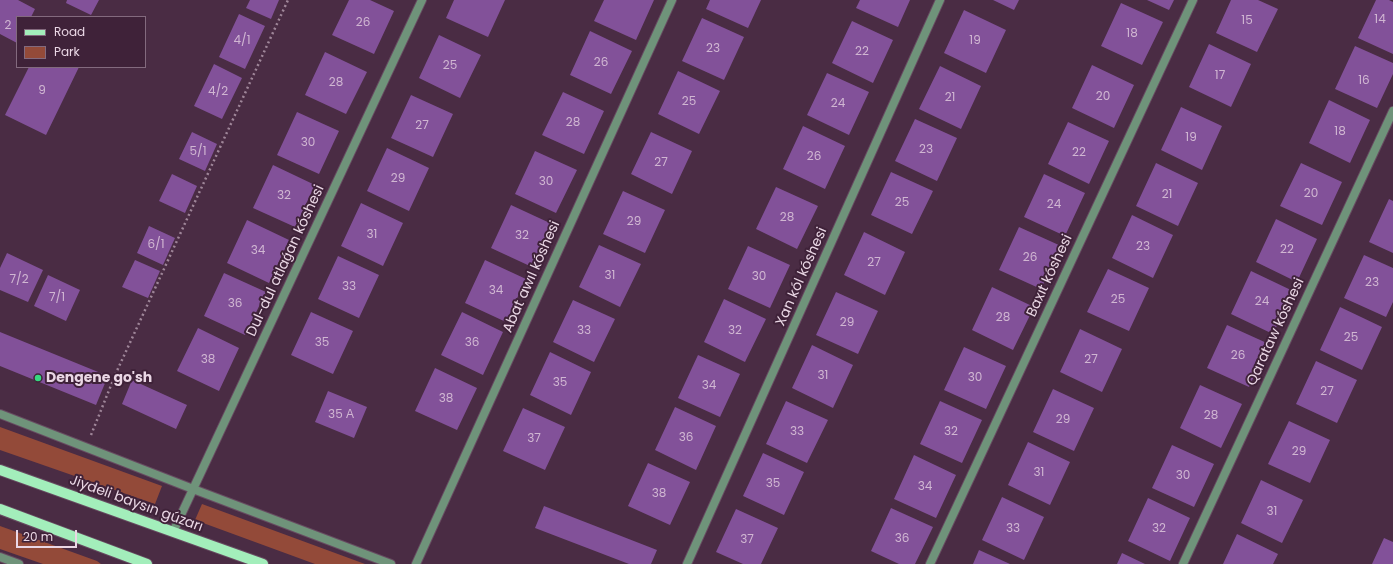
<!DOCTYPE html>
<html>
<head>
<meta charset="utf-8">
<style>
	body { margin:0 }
	#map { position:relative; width:1393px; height:564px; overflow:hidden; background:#4a2c44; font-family:Poppins,sans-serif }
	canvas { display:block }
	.legend { position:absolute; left:16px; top:16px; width:130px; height:52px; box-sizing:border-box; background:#3f2239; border:1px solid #836a7e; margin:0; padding:5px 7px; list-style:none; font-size:12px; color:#ead7e5 }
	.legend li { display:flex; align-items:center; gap:8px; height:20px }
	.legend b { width:20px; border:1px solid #836a7e }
	.scale { position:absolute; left:16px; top:530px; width:61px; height:18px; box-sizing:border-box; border:2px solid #ead7e5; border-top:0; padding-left:5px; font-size:12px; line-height:14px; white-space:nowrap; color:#ead7e5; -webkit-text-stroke:3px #3f2239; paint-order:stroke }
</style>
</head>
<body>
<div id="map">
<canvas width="1393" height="564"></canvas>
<ul class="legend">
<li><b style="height:5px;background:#a3eebb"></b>Road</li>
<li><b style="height:11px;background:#934a39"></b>Park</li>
</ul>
<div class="scale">20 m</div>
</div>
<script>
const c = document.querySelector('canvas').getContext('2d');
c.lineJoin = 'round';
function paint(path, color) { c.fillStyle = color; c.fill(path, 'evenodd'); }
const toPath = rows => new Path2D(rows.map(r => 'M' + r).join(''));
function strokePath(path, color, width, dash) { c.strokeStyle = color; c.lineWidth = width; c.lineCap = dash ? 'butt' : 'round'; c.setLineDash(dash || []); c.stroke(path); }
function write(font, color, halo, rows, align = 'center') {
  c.font = font + ' Poppins,sans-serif'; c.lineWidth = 4; c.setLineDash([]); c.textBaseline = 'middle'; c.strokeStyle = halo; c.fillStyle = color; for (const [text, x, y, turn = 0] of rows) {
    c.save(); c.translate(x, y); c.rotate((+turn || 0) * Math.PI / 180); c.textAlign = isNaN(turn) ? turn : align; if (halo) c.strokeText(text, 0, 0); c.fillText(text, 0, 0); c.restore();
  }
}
paint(toPath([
	[0,427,162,486,155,504,0,450],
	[202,504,365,564,315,564,195,520],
	[0,526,97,561,101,564,43,564,0,549]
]), '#934a39');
paint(toPath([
	[0,0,18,0,35,9,31,17,17,17,17,43,0,34],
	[67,0,99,0,91,15,66,3],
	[250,0,279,0,271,19,246,8],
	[349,0,370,0,394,11,374,54,332,35],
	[454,0,505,0,488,37,446,18],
	[604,0,654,0,636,40,594,21],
	[710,0,761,0,748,28,706,9],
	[860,0,910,0,898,27,856,8],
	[993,0,1019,0,1014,10],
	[1147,0,1174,0,1169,10],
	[1231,0,1258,0,1278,9,1257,52,1216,33],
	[1376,0,1389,0,1393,2,1393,54,1358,38],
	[1121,3,1163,22,1142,65,1101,46],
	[964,10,1006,30,986,73,944,53],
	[239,14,265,26,245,69,219,57],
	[702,18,744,37,724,80,682,61],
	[852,21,893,40,873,83,832,63],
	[590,31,632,51,611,94,570,75],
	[439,35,481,55,460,98,419,78],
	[1209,44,1251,64,1231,107,1189,87],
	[1355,46,1393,63,1393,74,1377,108,1335,89],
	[325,52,367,72,346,114,305,95],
	[214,64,242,78,222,119,194,106],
	[1092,65,1134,85,1114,128,1072,108],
	[940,66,981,86,961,129,919,109],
	[29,67,79,67,46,135,5,115],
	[678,71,720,91,699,134,658,114],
	[827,73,869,92,849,135,807,115],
	[563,92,604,111,584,154,542,135],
	[411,95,453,114,433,157,391,138],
	[1329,100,1370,120,1350,163,1309,143],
	[1181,107,1222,126,1202,170,1161,150],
	[297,112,339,131,319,174,277,155],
	[915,119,957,138,937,181,895,161],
	[1068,122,1109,141,1089,184,1048,164],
	[803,126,845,146,825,189,783,169],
	[192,132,217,144,205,171,179,159],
	[651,132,692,151,672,194,631,174],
	[387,148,429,168,409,211,367,191],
	[535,151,577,170,556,213,515,194],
	[1156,163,1198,183,1178,226,1136,206],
	[1301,163,1342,182,1322,225,1280,206],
	[273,165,315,185,295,227,253,208],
	[891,172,933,191,912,234,871,215],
	[172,174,197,186,185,213,159,201],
	[1044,174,1085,193,1065,236,1024,217],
	[776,187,818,206,797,249,756,229],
	[623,191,665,210,645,253,603,234],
	[1389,199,1393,201,1393,253,1369,242],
	[361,203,403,223,383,266,341,246],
	[511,205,552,224,532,267,491,248],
	[1132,215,1173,235,1153,278,1112,258],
	[1276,219,1317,239,1297,282,1256,262],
	[247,220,289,240,269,283,227,263],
	[149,226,175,238,163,265,137,253],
	[1019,227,1061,246,1041,289,999,270],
	[864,232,905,252,885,295,844,275],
	[599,245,641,264,620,307,579,287],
	[748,246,790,265,770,308,728,289],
	[7,253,43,270,28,302,0,290,0,268],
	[1364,255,1393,268,1393,302,1386,317,1344,298],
	[338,256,379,275,359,318,318,299],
	[135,260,160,271,148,298,122,287],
	[485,260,526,279,506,322,465,303],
	[1108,269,1149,288,1129,331,1087,312],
	[1251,271,1293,291,1273,334,1231,314],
	[224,273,266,292,245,335,204,316],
	[48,275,80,290,66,321,34,306],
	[992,287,1034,307,1013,350,972,330],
	[836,292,878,311,858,354,816,335],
	[724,299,766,319,745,362,704,342],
	[573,300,615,319,594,362,553,342],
	[1340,307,1382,327,1362,370,1320,350],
	[311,312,353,331,333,374,291,355],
	[462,312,503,332,483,375,441,355],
	[1227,325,1269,344,1249,387,1207,368],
	[198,328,239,348,219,391,177,371],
	[1080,329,1122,349,1102,392,1060,372],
	[0,332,108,376,96,405,0,366],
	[812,345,853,365,833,408,792,388],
	[964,347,1006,366,986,409,944,390],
	[550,352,591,372,571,415,530,395],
	[698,355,740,374,720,417,678,398],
	[1316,361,1357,380,1337,423,1296,404],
	[435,368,477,388,457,430,415,411],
	[132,380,187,405,176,429,122,404],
	[1200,385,1242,404,1221,448,1180,428],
	[1053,389,1094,408,1074,451,1033,432],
	[328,391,367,407,354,438,315,422],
	[786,401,828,420,807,463,766,444],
	[940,401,982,420,962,463,920,444],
	[675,407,716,426,696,470,655,450],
	[523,408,565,427,545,470,503,451],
	[1289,421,1330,440,1310,483,1268,464],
	[1028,442,1070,462,1050,505,1008,485],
	[1172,445,1214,464,1194,507,1152,488],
	[763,453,804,472,784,515,743,496],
	[914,455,956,475,936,518,894,499],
	[648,463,690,482,670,525,628,506],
	[1261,480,1303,500,1282,543,1241,523],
	[1002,497,1044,517,1024,560,982,540],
	[1148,498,1190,518,1170,561,1128,541],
	[544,506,657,550,651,564,629,564,535,528],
	[891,508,933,527,915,564,899,564,871,551],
	[736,509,778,528,761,564,743,564,716,552],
	[1237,534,1278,554,1273,564,1223,564],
	[1384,538,1393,542,1393,564,1372,564],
	[979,550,1010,564,973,564],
	[1122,553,1145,564,1117,564]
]), '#825199');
const street = toPath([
	[0,414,193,489,391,564],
	[173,532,422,0],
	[0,557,19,564],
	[416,564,672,0],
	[687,564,940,0],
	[930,564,1193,0],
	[1183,564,1393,111]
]);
const primary = toPath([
	[0,470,263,564],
	[0,509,147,564]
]);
strokePath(street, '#674b61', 10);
strokePath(primary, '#674b61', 12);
strokePath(toPath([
	[91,435,116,373,288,0]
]), '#9f8699', 2.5, [2, 3]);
strokePath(street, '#6f937a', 8);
strokePath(primary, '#a3eebb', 10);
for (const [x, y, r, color] of [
	[38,378,4,"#36d880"]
]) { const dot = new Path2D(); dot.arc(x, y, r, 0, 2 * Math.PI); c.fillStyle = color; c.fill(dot); strokePath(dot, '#3f2239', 1.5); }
write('12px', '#d0b6d2', null, [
	["14",1380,20],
	["15",1247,21],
	["26",363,23],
	["2",8,26],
	["18",1132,34],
	["4/1",242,41],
	["19",975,41],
	["23",713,49],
	["22",862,52],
	["26",601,63],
	["25",450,66],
	["17",1220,76],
	["16",1364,81],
	["28",336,83],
	["9",42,91],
	["4/2",218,92],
	["20",1103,97],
	["21",950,98],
	["25",689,102],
	["24",838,104],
	["28",573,123],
	["27",422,126],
	["18",1340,132],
	["19",1191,138],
	["30",308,143],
	["23",926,150],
	["5/1",198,152],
	["22",1079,153],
	["26",814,157],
	["27",661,163],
	["29",398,179],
	["30",546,182],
	["20",1311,194],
	["21",1167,195],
	["32",284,196],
	["25",902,203],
	["24",1054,205],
	["28",787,218],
	["29",634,222],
	["31",372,235],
	["32",522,236],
	["6/1",156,245],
	["23",1143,247],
	["22",1287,250],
	["34",258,251],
	["26",1030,258],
	["27",874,263],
	["31",610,276],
	["30",759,277],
	["7/2",19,280],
	["23",1372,283],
	["33",349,287],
	["34",496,291],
	["7/1",57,298],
	["25",1118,300],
	["24",1262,302],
	["36",235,304],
	["28",1003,318],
	["29",847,323],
	["33",584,331],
	["32",735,331],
	["25",1351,338],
	["35",322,343],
	["36",472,343],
	["26",1238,356],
	["38",208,360],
	["27",1091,360],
	["31",823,376],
	["30",975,378],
	["35",560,383],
	["34",709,386],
	["27",1327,392],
	["38",446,399],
	["35 А",341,415],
	["28",1211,416],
	["29",1063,420],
	["33",797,432],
	["32",951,432],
	["36",686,438],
	["37",534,439],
	["29",1299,452],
	["31",1039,473],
	["30",1183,476],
	["35",773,484],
	["34",925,487],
	["38",659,494],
	["31",1272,512],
	["33",1013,529],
	["32",1159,529],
	["36",902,539],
	["37",747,540]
]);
write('14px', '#ead7e5', '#3f2239', [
	["Dul-dul atlaǵan kóshesi",286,261,-65],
	["Baxıt kóshesi",1050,276,-65],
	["Abat awıl kóshesi",532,277,-66],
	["Xan kól kóshesi",802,277,-66],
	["Qarataw kóshesi",1276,332,-65],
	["Jiydeli baysın gúzarı",136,504,20]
]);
write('bold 14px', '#ead7e5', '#3f2239', [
	["Dengene go'sh",46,378]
], 'left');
</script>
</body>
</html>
